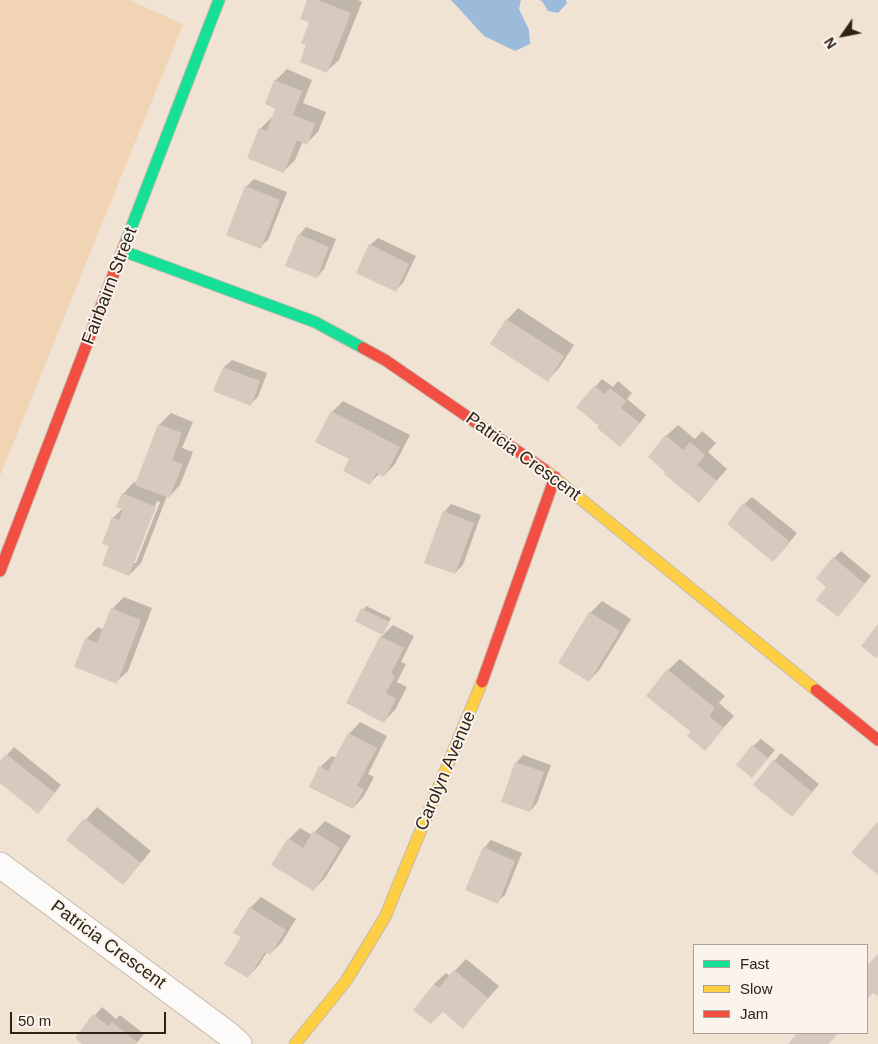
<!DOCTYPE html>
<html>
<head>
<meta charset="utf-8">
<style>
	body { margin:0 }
	#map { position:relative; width:878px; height:1044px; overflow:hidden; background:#f0e3d4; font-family:Arial,sans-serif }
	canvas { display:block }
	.legend { position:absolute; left:693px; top:944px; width:175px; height:90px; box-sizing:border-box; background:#faf4ed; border:1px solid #a8a097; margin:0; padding:6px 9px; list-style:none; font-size:15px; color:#2e2316 }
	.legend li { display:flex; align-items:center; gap:10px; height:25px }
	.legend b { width:25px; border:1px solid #a8a097 }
	.north { position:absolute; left:818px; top:10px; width:50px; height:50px; -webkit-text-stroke:4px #faf4ed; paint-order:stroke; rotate:237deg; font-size:14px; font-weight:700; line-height:20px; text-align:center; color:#2e2316 }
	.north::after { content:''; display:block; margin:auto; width:18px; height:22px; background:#2e2316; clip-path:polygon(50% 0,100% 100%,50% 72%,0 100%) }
	.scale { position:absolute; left:10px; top:1012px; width:156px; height:22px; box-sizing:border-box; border:2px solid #2e2316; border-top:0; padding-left:6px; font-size:15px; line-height:18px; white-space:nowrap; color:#2e2316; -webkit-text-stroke:4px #faf4ed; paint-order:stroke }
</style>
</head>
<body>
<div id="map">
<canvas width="878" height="1044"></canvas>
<ul class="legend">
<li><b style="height:6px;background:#16e098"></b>Fast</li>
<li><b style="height:6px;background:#ffcf43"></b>Slow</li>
<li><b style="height:6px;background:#f24e42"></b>Jam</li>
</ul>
<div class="north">N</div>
<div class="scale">50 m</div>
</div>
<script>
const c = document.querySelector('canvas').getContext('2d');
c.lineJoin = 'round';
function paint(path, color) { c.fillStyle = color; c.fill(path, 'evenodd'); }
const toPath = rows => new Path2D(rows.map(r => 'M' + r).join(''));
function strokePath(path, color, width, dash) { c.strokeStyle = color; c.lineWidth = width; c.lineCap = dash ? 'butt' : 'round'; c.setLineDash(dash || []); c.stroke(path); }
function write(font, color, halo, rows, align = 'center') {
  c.font = font + ' Arial,sans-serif'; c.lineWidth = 4; c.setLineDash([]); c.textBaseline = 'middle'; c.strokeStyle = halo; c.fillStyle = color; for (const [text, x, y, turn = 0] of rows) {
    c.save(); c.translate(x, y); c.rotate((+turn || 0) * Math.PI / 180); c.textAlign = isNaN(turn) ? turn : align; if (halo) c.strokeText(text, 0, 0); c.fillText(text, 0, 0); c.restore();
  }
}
paint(toPath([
	[0,0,129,0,183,24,0,476]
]), '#f1d4b3');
paint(toPath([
	[451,0,521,0,519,9,529,30,530,44,515,51,484,36],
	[539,0,566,0,567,3,558,13,548,11,542,1]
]), '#9cbada');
paint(toPath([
	[308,0,358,0,362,2,339,60,327,71,311,22],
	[287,69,312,80,303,103,326,112,318,132,307,143,303,141,295,160,284,171,260,129,272,117,273,118,277,108,275,81],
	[254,179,287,192,268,240,260,247,246,187],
	[306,227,336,239,324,269,317,277,299,235],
	[378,238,416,256,403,283,395,291,370,245],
	[518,308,574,345,559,368,548,380,507,320],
	[232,360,267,373,258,397,250,404,224,367],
	[602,379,613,387,618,381,632,393,627,399,646,415,628,438,601,426,578,407],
	[343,401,410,435,395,464,384,476,380,473,370,483,351,459,332,412],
	[171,413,193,422,182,448,193,452,180,485,169,497,167,496,141,563,129,575,110,546,113,518,123,508,123,494,134,482,137,483,159,425],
	[157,501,160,502,136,563,133,563],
	[678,425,695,439,702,431,716,443,708,452,727,469,699,501,666,436],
	[752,497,797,533,781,553,744,504],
	[451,504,481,515,463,565,455,573,444,512],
	[841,551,871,576,845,608,828,587,834,558],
	[124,597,152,608,128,671,116,682,86,639,98,627,104,630,112,609],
	[602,601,631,619,600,669,589,681,590,613],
	[366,606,391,618,383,634,356,620],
	[393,625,414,636,401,662,406,664,397,682,407,687,395,710,384,721,381,637],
	[680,659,725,696,719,703,734,716,705,749,668,670],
	[360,722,387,736,368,774,374,777,364,796,353,808,320,767,332,756,336,758,349,734],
	[761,739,775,750,752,777,753,746],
	[14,747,61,785,46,804,0,782,0,763],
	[781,753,819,784,799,808,774,761],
	[523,755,551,765,537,803,530,811,516,763],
	[97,807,151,851,123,884,68,840],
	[325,821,351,836,325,878,314,889,289,839,300,828,312,835],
	[491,840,522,853,505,895,497,902,484,848],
	[261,897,296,919,282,942,270,954,267,952,259,965,248,977,243,937,250,908],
	[466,959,499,986,463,1027,443,1011,431,1023,434,984,446,973,450,976],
	[102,1007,116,1019,120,1015,144,1034,136,1044,84,1044,76,1038]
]), '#0003');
paint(toPath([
	[307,0,318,0,351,13,327,73,300,62,306,45,301,43,309,22,300,19],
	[274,80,302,91,293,115,315,124,307,145,297,140,284,173,247,158,259,128,267,131,275,109,265,104],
	[245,186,280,200,261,249,226,235],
	[298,234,329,247,317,278,285,266],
	[369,244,409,264,396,292,356,273],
	[506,319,564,356,548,382,490,344],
	[223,367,260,381,251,406,213,391],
	[594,386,605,394,610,388,626,401,621,408,640,423,620,447,597,428,599,426,576,407],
	[331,411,400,447,384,477,376,473,370,485,343,471,349,459,315,442],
	[158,424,182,433,172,460,183,464,169,498,135,485],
	[665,435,683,450,690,442,705,455,697,465,717,481,699,503,664,474,665,472,648,457],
	[122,493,156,507,129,576,102,565,109,546,102,544,112,517,119,520,123,509,116,507],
	[743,503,790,542,773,562,727,524],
	[443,511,474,523,455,574,424,563],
	[833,557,865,584,838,617,816,600,826,587,816,578],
	[111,608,141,620,117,684,74,667,85,638,97,643],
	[361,608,389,622,382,635,355,621],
	[589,612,620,631,589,682,558,663],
	[878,624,878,656,876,658,861,646],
	[380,636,404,648,391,673,395,676,386,693,396,699,384,723,346,703],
	[667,669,715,708,709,716,724,728,705,751,687,736,691,732,646,696],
	[348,733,377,748,357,786,364,789,353,809,309,787,319,766,328,771],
	[752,745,768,758,752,778,736,765],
	[6,754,55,793,38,814,0,783,0,761],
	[773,760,812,792,792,817,753,785],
	[515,762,544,772,530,812,501,802],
	[84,818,141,863,123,885,66,840],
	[877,822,878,823,878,875,851,853],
	[313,831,340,848,314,891,271,865,288,838,303,848],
	[483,847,515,861,498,904,465,890],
	[249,907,286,930,270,955,265,952,248,978,224,964,241,937,233,933],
	[878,954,878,995,877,996,873,993,867,999,867,965],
	[454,970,488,998,463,1029,442,1011,431,1024,413,1010,434,984,439,988],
	[93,1014,108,1026,112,1022,137,1042,136,1044,82,1044,75,1038],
	[797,1033,838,1033,829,1044,788,1044]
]), '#d7c9bd');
const street = toPath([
	[0,865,228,1034,239,1044]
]);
const fast = toPath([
	[125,244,219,0],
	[123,251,315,322,363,348]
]);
const slow = toPath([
	[545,470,816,690],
	[295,1044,346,981,385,917,482,682]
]);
const jam = toPath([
	[363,348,385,360,545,470],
	[0,571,125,244],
	[482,682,555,477],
	[816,690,878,740]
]);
strokePath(street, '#c5baad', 27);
strokePath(fast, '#c5baad', 13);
strokePath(slow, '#c5baad', 13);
strokePath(jam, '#c5baad', 13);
strokePath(street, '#fdfbf9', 25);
strokePath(fast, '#16e098', 11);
strokePath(slow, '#ffcf43', 11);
strokePath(jam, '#f24e42', 11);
write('18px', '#2e2316', '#faf4ed', [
	["Fairbairn Street",110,286,-69],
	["Patricia Crescent",523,457,36],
	["Carolyn Avenue",446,771,-67],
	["Patricia Crescent",108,945,36]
]);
</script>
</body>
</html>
